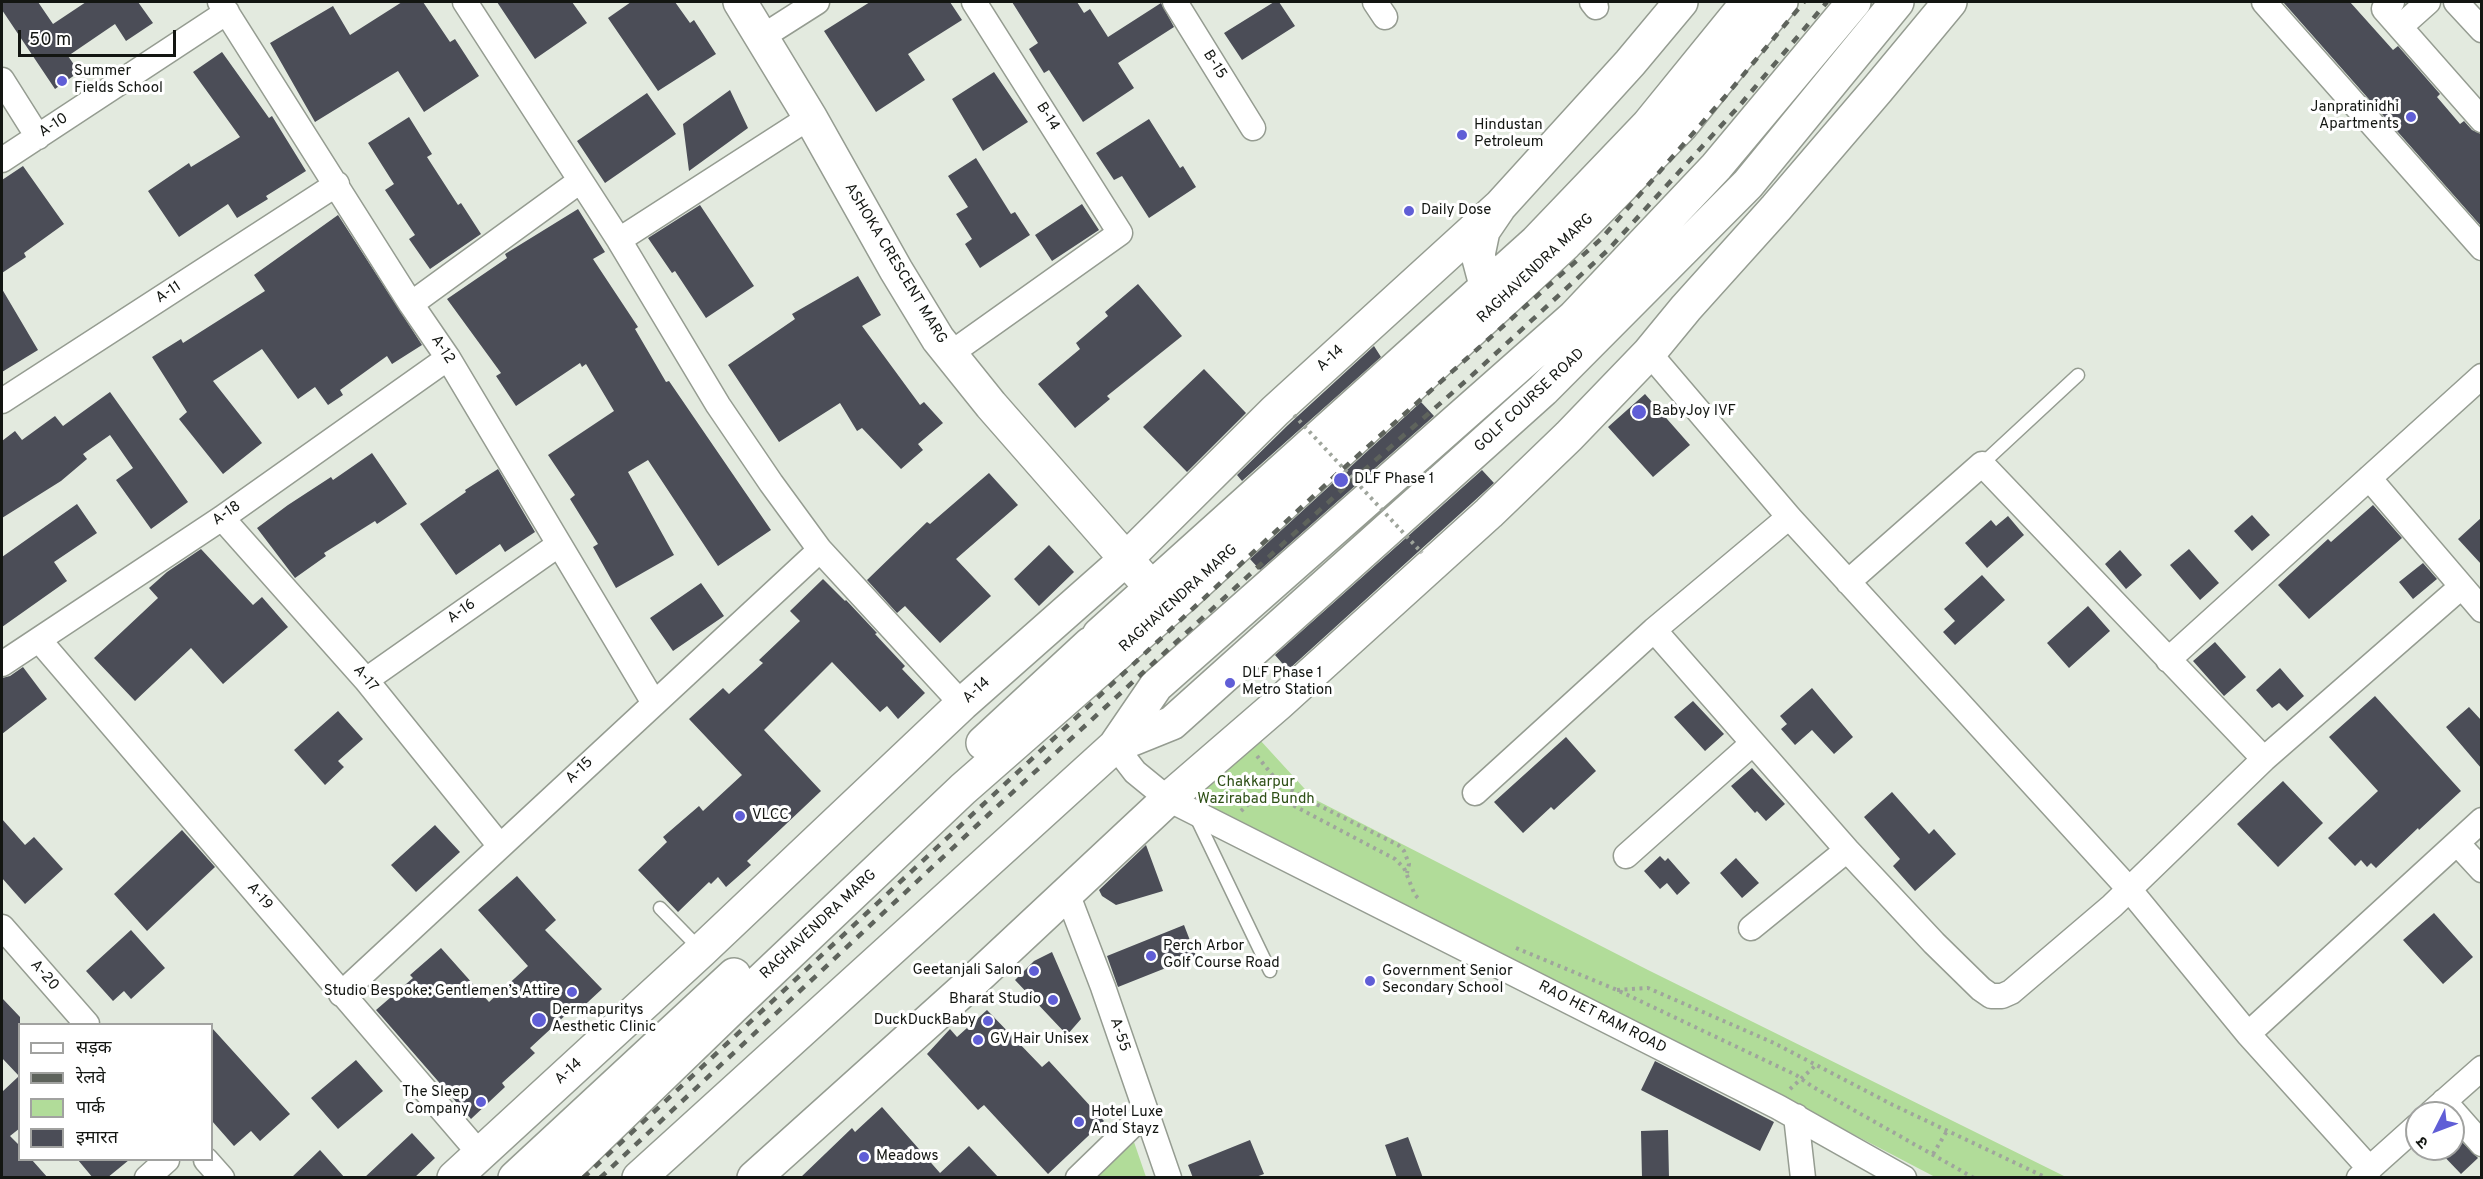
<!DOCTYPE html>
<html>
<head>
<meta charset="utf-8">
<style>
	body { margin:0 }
	#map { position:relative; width:2483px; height:1179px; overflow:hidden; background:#e3eadf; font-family:Overpass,"Noto Sans Devanagari",sans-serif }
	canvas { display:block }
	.frame { position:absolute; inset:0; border:3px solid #131612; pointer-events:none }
	.legend { position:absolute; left:18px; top:1023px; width:195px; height:138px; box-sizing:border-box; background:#fff; border:2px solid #a1a2a0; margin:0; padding:8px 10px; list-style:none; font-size:18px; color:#131612 }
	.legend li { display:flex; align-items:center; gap:12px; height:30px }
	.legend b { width:30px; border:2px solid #a1a2a0 }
	.north { position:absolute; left:2405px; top:1101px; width:60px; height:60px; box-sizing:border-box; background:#fff; border:2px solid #a1a2a0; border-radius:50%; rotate:228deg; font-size:16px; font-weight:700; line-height:24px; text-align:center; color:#131612 }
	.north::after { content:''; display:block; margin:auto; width:21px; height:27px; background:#605ed6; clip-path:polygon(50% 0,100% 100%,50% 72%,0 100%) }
	.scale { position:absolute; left:18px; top:30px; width:158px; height:27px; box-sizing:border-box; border:3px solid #131612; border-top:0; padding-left:8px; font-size:18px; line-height:21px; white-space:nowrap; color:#131612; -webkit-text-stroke:4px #fff; paint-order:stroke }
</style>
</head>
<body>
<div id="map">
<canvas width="2483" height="1179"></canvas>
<div class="frame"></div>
<ul class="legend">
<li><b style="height:8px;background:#fff"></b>सड़क</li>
<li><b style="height:8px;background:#5e635c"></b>रेलवे</li>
<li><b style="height:16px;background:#b1dc99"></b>पार्क</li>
<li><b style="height:16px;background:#4b4d57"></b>इमारत</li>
</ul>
<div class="north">उ</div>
<div class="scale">50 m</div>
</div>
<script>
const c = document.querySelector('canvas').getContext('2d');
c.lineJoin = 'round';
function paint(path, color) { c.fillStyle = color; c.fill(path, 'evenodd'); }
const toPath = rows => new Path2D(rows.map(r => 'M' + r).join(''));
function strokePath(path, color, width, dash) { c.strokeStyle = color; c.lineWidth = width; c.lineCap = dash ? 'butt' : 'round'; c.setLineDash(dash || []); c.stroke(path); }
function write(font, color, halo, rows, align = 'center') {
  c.font = font + ' Overpass,sans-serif'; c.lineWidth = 6; c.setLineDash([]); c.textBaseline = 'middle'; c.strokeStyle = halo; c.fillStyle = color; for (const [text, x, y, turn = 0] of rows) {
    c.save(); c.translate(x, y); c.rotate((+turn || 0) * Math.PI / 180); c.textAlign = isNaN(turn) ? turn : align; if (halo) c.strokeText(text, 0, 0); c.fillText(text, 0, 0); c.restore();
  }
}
paint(toPath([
	[1260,740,1314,799,1648,970,2066,1177,1935,1177,1784,1098,1182,798],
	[1134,1142,1146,1177,1096,1177]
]), '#b1dc99');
paint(toPath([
	[2,2,38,2,53,24,86,2,138,2,153,23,126,41,115,24,68,56,79,72,55,89,2,10],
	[402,2,423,2,450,42,455,39,479,76,424,112,398,71,315,122,270,43,333,6,350,35],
	[497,2,572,2,587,23,535,59],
	[631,2,675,2,690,23,694,20,716,54,658,91,608,18],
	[870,2,950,2,962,20,908,54,925,80,876,112,824,31],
	[1012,2,1077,2,1084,13,1090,9,1108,37,1161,3,1174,27,1118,63,1134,88,1083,122,1049,70,1044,73,1029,49,1038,43],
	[1274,2,1279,2,1295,26,1242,60,1224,33],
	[2283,2,2350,2,2393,50,2398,46,2440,94,2437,97,2460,124,2464,121,2472,130,2481,134,2481,226],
	[222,52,269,118,272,116,306,171,266,196,268,199,237,218,228,204,179,237,148,191,189,163,191,167,240,137,193,72],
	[994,72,1028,122,983,151,952,99],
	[730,90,748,128,689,171,683,124],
	[647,93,676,134,605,183,577,141],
	[409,117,432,154,427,157,458,205,461,203,481,234,430,269,409,239,415,235,385,190,394,184,368,143],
	[1149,119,1180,168,1183,166,1196,187,1149,218,1122,176,1114,180,1096,153],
	[976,158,1011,214,1015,212,1030,235,980,268,965,244,972,239,956,214,968,207,948,176],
	[23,166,64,224,24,253,26,257,2,273,2,180],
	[1082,204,1099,230,1052,261,1035,235],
	[700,205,754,286,706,318,675,271,672,273,648,238],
	[578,209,605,252,593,259,638,327,635,329,666,382,669,381,771,530,718,566,648,460,628,472,674,555,616,588,593,547,598,544,570,499,575,495,548,455,614,411,586,364,582,367,580,363,516,406,496,376,501,373,447,299,507,258,505,254],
	[338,215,422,345,392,364,387,356,340,390,343,395,328,405,315,387,298,399,262,349,213,381,262,443,223,474,179,419,187,412,152,357,181,339,183,343,265,291,254,275],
	[858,276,881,315,862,326,920,405,924,402,943,423,918,444,923,450,901,469,862,428,857,431,840,403,779,442,728,365,795,319,792,314],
	[1138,284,1182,336,1107,396,1110,399,1075,428,1038,384,1080,349,1076,343,1108,316,1105,312],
	[2,289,38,350,2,372],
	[1374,346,1381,357,1242,481,1237,475,1288,425],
	[1204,369,1246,413,1187,472,1143,427],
	[110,392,188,502,151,529,116,480,133,468,110,435,83,454,87,459,61,481,2,518,2,441,15,431,22,440,55,416,63,426],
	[1645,394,1690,445,1653,477,1608,427],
	[1421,402,1434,416,1260,570,1250,559],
	[372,453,407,504,377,524,375,521,324,553,326,556,295,578,257,528,288,505,331,477,333,480],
	[498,469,535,532,505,552,500,544,456,575,420,524,466,492,465,490],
	[1482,470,1494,483,1288,670,1275,655],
	[989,473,1018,505,956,559,991,596,940,643,905,606,897,613,867,580,927,522,930,524],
	[77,504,97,533,54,562,67,581,2,627,2,557],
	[2373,505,2402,538,2309,619,2278,585,2328,539,2331,542],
	[2252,515,2270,535,2252,551,2234,531],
	[2008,516,2024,535,1987,568,1965,543,1991,520,1996,526],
	[2481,518,2481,564,2458,539],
	[1049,545,1074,572,1039,606,1014,579],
	[201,549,253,605,262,597,288,627,223,684,191,648,135,701,94,658,158,598,149,588,167,572],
	[2189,549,2219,583,2200,600,2170,565],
	[2120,550,2142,575,2126,589,2105,564],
	[2423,563,2437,579,2413,599,2399,582],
	[1982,575,2005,600,1955,645,1943,632,1955,621,1944,609],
	[823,579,845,601,846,600,877,633,875,634,905,666,902,669,925,693,898,719,887,706,880,712,832,662,764,730,821,791,747,861,751,865,726,887,718,877,711,884,709,882,678,912,638,870,667,842,663,837,699,806,703,811,742,775,689,719,723,688,729,694,763,663,759,660,800,621,790,611],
	[701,583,724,616,673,651,650,618],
	[2088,606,2110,631,2069,668,2047,643],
	[2215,642,2246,677,2224,696,2193,661],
	[23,667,47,699,2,734,2,678,10,676],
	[2280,668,2304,696,2287,711,2279,703,2272,708,2256,690],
	[1812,688,1853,737,1834,754,1812,730,1795,745,1781,729,1787,724,1780,716],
	[2375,696,2461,791,2419,830,2418,828,2376,868,2371,863,2367,867,2361,860,2355,866,2328,838,2378,791,2329,737],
	[1693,701,1724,734,1705,751,1674,717],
	[2469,707,2481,720,2481,768,2446,727],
	[338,711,363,739,338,761,344,767,325,785,294,750],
	[1566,737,1596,771,1554,810,1551,807,1523,833,1494,802],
	[1752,768,1785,804,1766,821,1757,811,1755,813,1731,786],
	[2283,781,2323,823,2278,867,2237,824],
	[1892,792,1929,834,1934,829,1956,854,1915,891,1893,866,1900,859,1864,817],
	[2,819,25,845,34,837,63,869,25,904,2,878],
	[435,825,460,852,416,892,391,865],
	[182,830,215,867,147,931,114,894],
	[1146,845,1163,891,1116,905,1102,896,1099,890],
	[1660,856,1665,861,1668,858,1690,883,1677,895,1667,883,1660,889,1644,871],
	[1736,858,1759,883,1742,898,1720,873],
	[517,876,556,920,545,930,602,989,574,1015,570,1011,530,1048,535,1053,502,1083,505,1087,471,1119,376,1010,413,978,410,975,441,948,489,1002,528,966,478,910],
	[2434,913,2473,957,2443,984,2403,940],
	[1184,925,1196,956,1118,987,1107,956],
	[131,930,165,968,131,999,124,991,113,1001,86,971],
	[1052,952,1081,1019,1067,1035,1015,980,1034,961],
	[2,998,20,1017,20,1128,10,1136,20,1146,20,1160,32,1160,48,1178,2,1178,2,1092,19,1076,2,1058],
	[987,1010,1042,1067,1049,1061,1104,1121,1048,1174,984,1105,978,1110,927,1054,950,1029,957,1037],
	[212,1028,290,1114,260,1141,251,1131,234,1146,212,1121],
	[356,1060,383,1091,338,1129,311,1098],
	[1655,1061,1774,1122,1760,1151,1641,1090],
	[882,1107,940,1173,969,1146,999,1178,800,1178,852,1128,855,1132],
	[1668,1130,1669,1178,1642,1178,1641,1131],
	[412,1133,435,1158,414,1178,364,1178],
	[2453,1133,2478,1158,2461,1174,2437,1149,2453,1149],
	[1408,1137,1423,1178,1397,1178,1385,1145],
	[1250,1140,1264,1174,1253,1178,1193,1178,1188,1165],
	[320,1150,345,1178,291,1178],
	[78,1160,129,1160,107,1178,93,1178]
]), '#4b4d57');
const lane = toPath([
	[1982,464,2078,375],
	[1195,815,1270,971],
	[660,908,701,950]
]);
const street = toPath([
	[220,2,411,304,448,358,654,703],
	[465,2,619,240,718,405,771,483,820,550,962,704],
	[1175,2,1253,128],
	[1375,2,1385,17],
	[1592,2,1596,7],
	[2264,2,2482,248],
	[2392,2,2384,9,2482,120],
	[2456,2,2482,30],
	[2400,27,2428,2],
	[762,37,817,2],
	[2,80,38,137],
	[2,160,227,12],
	[619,240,810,117],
	[411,304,580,181],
	[1649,353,1789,517,2129,889,2248,1034,2370,1169],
	[950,354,1120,233,974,2],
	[2,401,337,184],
	[2369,478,2482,610],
	[1789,517,1654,630,1847,850,1934,943,1981,989,1991,996,2002,996,2011,992,2112,906,2264,759,2461,587],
	[222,518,366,680,500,846],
	[1848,582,1982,464,2264,759],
	[39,640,480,1154],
	[2168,660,2482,376],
	[2,664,222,518,448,358],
	[366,680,558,545],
	[1115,746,1135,772,1168,799,1778,1107,1904,1178],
	[1475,793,1654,630],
	[2457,843,2482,870],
	[1626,856,1753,743],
	[1067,893,1103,987,1169,1178],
	[2,927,87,1024],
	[1751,928,1847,850],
	[341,994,820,550],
	[2248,1034,2482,820],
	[2444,1101,2482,1144],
	[2431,1113,2482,1068],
	[1796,1116,1803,1178],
	[206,1160,222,1178],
	[147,1178,167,1160],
	[1078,1178,1145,1113],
	[2359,1178,2417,1126]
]);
const secondary = toPath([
	[740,2,810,117,896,270,938,339,991,405,1141,576],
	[1486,285,1478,255,1483,231,1500,206,1630,63,1681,2],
	[1078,684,1099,635,1536,242,1648,125,1748,2],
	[983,743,1090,644],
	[1115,746,1172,723,1543,390,1748,184,1897,2],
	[454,1178,701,951,962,704,1126,559,1275,411,1500,206],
	[515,1178,734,975],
	[556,1178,733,1007,963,789,1182,597,1566,243,1681,126,1781,2],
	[639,1178,1115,746,1156,686,1574,317,1716,167,1854,2],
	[754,1178,971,983,1168,799,1278,704,1489,513,1569,436,1649,353,1686,308,1776,208,1877,90,1950,2]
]);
strokePath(lane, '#959c91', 15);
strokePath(street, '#959c91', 27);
strokePath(secondary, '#959c91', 36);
strokePath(toPath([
	[1257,756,1278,782,1281,799],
	[1278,782,1310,801,1398,845,1404,851,1409,864,1407,873],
	[1241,811,1254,799,1266,795,1281,799,1395,859,1404,868,1415,895,1419,899],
	[1516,948,1617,990,1796,1075,1813,1087,1974,1178],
	[1617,990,1648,988,1774,1043,1893,1105,2047,1178],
	[1790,1089,1816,1065],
	[1933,1154,1947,1131]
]), '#9fa59c', 4, [3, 4.5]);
strokePath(lane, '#fff', 12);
strokePath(street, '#fff', 24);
strokePath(secondary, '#fff', 33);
strokePath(toPath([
	[583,1178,1336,475,1601,239,1729,92,1804,2],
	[600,1178,988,815,1346,486,1468,379,1608,250,1740,105,1827,2]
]), '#5e635c', 4.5, [8, 8]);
strokePath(toPath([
	[1294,415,1422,553]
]), '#9fa59c', 4, [3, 4.5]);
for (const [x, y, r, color] of [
	[62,81,6,"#605ed6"],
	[2411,117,6,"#605ed6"],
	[1462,135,6,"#605ed6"],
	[1409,211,6,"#605ed6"],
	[1639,412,8,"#605ed6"],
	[1341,480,8,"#605ed6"],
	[1230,683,6,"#605ed6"],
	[740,816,6,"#605ed6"],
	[1151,956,6,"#605ed6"],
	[1034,971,6,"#605ed6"],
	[1370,981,6,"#605ed6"],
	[572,992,6,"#605ed6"],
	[1053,1000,6,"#605ed6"],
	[539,1020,8,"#605ed6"],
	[988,1021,6,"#605ed6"],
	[978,1040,6,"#605ed6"],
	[481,1102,6,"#605ed6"],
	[1079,1122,6,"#605ed6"],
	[864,1157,6,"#605ed6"]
]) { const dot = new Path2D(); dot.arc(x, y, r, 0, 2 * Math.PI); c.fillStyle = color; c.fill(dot); strokePath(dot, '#fff', 2); }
write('15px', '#131612', '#fff', [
	["B-15",1214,65,58],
	["B-14",1047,117,58],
	["A-10",54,126,-33],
	["ASHOKA CRESCENT MARG",895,264,59],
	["RAGHAVENDRA MARG",1536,269,-43],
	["A-11",169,293,-33],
	["A-12",442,350,57],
	["A-14",1331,359,-43],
	["GOLF COURSE ROAD",1530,401,-43],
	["A-18",227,514,-35],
	["RAGHAVENDRA MARG",1179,599,-42],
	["A-16",462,612,-35],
	["A-17",365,679,50],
	["A-14",977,691,-42],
	["A-15",580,771,-43],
	["A-19",259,897,50],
	["RAGHAVENDRA MARG",819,925,-43],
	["A-20",44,976,49],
	["RAO HET RAM ROAD",1602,1018,27],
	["A-55",1119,1035,72],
	["A-14",569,1072,-42]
]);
write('15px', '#131612', '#fff', [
	["Summer",74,72],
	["Fields School",74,89],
	["Janpratinidhi",2399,108,"right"],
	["Apartments",2399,125,"right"],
	["Hindustan",1474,126],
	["Petroleum",1474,143],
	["Daily Dose",1421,211],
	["BabyJoy IVF",1652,412],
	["DLF Phase 1",1354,480],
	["DLF Phase 1",1242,674],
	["Metro Station",1242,691],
	["VLCC",752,816],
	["Perch Arbor",1163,947],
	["Golf Course Road",1163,964],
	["Geetanjali Salon",1022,971,"right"],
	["Government Senior",1382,972],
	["Secondary School",1382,989],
	["Studio Bespoke: Gentlemen’s Attire",560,992,"right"],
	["Bharat Studio",1041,1000,"right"],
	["Dermapuritys",552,1011],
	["Aesthetic Clinic",552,1028],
	["DuckDuckBaby",976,1021,"right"],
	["GV Hair Unisex",990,1040],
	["The Sleep",469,1093,"right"],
	["Company",469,1110,"right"],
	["Hotel Luxe",1091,1113],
	["And Stayz",1091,1130],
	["Meadows",876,1157]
], 'left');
write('15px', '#2d4f15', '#fff', [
	["Chakkarpur",1256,783],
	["Wazirabad Bundh",1256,800]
]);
</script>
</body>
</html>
